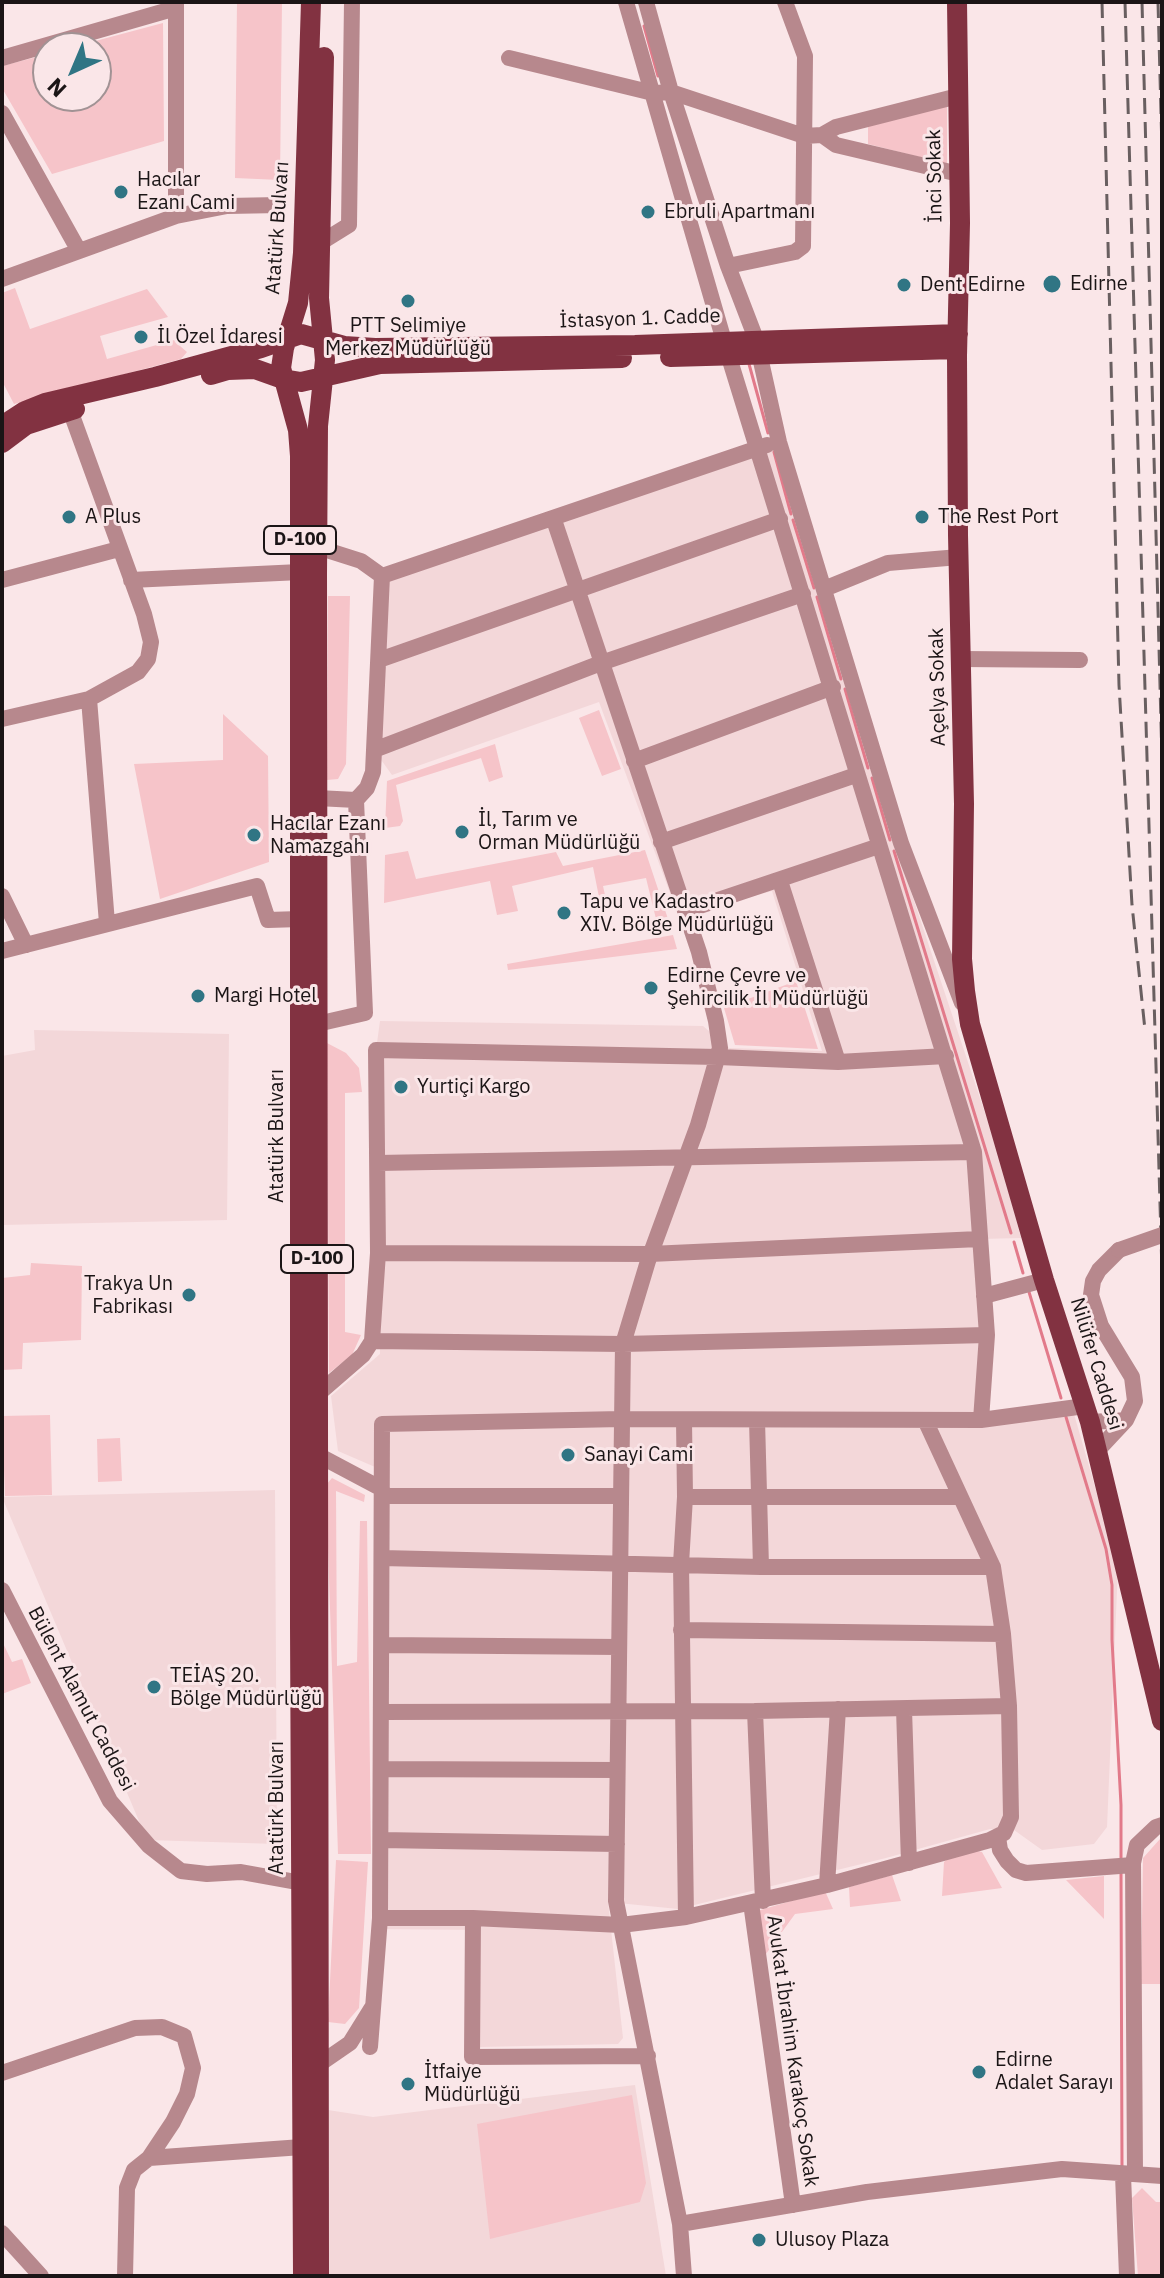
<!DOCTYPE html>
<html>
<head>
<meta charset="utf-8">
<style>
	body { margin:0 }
	#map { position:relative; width:1164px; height:2278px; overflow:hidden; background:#fae6e8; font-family:"IBM Plex Sans",sans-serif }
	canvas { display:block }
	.frame { position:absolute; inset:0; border:4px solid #1b1516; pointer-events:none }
	.north { position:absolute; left:32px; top:32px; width:80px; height:80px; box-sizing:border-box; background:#fae6e8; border:2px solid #a19294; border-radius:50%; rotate:224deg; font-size:22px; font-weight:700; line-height:32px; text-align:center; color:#1b1516 }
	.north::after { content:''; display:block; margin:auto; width:28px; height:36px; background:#307584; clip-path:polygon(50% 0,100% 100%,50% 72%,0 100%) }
</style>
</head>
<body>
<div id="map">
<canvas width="1164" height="2278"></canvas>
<div class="frame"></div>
<div class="north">N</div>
</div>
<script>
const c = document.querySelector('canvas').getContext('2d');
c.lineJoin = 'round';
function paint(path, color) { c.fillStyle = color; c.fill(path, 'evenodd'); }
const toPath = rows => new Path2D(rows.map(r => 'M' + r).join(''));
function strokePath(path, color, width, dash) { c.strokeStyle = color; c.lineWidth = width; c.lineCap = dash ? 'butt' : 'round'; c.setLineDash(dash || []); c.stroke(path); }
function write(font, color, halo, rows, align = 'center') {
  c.font = font + ' "IBM Plex Sans",sans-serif'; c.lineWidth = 6; c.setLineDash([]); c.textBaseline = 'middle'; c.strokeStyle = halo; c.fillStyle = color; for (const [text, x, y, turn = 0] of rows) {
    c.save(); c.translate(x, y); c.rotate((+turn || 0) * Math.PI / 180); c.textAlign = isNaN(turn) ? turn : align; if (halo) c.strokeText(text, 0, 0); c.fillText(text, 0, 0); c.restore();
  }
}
paint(toPath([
	[779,442,897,850,998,1152,1021,1238,980,1239,981,1420,1074,1414,1118,1567,1107,1827,1094,1844,1042,1850,1014,1830,990,1829,886,1858,678,1909,608,1902,623,2038,618,2044,479,2047,480,1930,379,1929,382,1470,338,1451,331,1396,380,1354,376,1050,380,1021,703,1026,729,1048,822,1051,772,891,679,917,599,702,392,775,374,750,382,576],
	[34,1030,229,1034,227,1220,2,1225,2,1056,35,1050],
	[275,1490,277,1844,147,1840,2,1497],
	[635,2085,666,2276,328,2276,328,2110,373,2117]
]), '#f3d7d9');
paint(toPath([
	[237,2,282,2,280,180,235,178],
	[163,23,164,141,52,174,2,88,2,66,48,54,48,96,96,96,96,48,69,48],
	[947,102,947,164,868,144,868,121],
	[15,288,30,329,147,289,168,317,100,336,107,359,178,339,180,346,187,352,181,359,14,404,2,381,2,293],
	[328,596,350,596,346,764,338,779,327,780],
	[599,710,621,769,602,776,579,718],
	[223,714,268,756,269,862,160,899,134,764,223,760],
	[495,744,503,777,489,782,481,758,396,785,403,821,400,826,385,828,387,781],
	[645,850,669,922,657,923,646,878,603,886,605,895,599,897,593,867,512,886,518,911,497,915,490,881,384,903,385,855,408,851,416,879,556,852,563,866],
	[673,935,677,949,508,970,507,964],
	[796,981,818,1049,735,1045,724,1008],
	[327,1043,346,1053,359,1068,362,1092,345,1093,345,1332,361,1335,352,1355,329,1373],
	[31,1263,82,1266,81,1340,23,1343,22,1369,2,1370,2,1278,30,1275],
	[50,1415,52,1495,5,1496,2,1416],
	[120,1438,122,1481,98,1482,97,1439],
	[332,1478,365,1495,364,1502,336,1491,337,1666,357,1662,360,1521,367,1521,371,1854,338,1854,326,1485],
	[2,1641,12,1662,22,1659,31,1683,2,1694],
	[1160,1839,1162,1840,1162,1984,1141,1984,1143,1858],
	[974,1850,982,1852,1002,1888,942,1896,944,1862,950,1856],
	[336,1860,368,1862,359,2008,345,2024,328,2022],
	[892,1875,901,1901,850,1907,849,1887],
	[1104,1876,1104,1919,1066,1880],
	[825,1891,833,1909,795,1914,763,1958,757,1911],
	[632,2095,646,2183,640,2202,490,2239,477,2124],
	[1142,2188,1156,2202,1162,2202,1162,2276,1138,2276,1132,2198]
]), '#f6c4c9');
strokePath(toPath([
	[644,26,658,76],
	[749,364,768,433],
	[774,452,791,514],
	[793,520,814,588],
	[817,597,841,679],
	[845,689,868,768],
	[872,778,890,840],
	[894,851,1011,1233],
	[1014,1242,1023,1273],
	[1029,1292,1061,1398],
	[1066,1417,1106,1549,1112,1585,1112,1640,1121,1805,1121,1860],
	[1121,1872,1122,2168]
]), '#e27a8a', 3);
strokePath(toPath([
	[176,2,176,216],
	[626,2,724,341,974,1152,987,1335,981,1420],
	[646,2,671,92,728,266,756,339,779,442,901,843,962,1003],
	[2,58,176,8],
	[509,58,653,93,671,92,804,136,822,135,836,145,959,174],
	[2,113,79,251],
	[822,135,836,127,958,96],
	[320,243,349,225,352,2],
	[728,266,795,252,803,246,805,56,785,2],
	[2,279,176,216,227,206,280,205],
	[554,520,699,952,716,1021,720,1048,698,1125,648,1261,623,1344,616,1901,680,2224,684,2276],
	[317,547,361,561,382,576],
	[382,576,767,445],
	[2,580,119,549],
	[131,580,300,572],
	[824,589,888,563,959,557],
	[962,659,1080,660],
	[379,660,780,519],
	[89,699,107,923],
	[2,719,89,699,138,672,148,659,151,642,144,614,70,410],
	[374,750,601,663,803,594],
	[634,761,833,687],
	[317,798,356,800,367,788,373,772,382,576],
	[661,842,856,775],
	[780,881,838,1062],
	[2,896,26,945],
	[685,911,879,846],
	[2,951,257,886,268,920,300,919],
	[317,1024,365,1013,356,800],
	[378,1163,974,1152],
	[378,1253,650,1254,979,1239],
	[984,1296,1044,1280],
	[372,1341,623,1344,987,1335],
	[318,1394,363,1355,372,1341,378,1253,376,1050,718,1057,838,1062,946,1056],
	[684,1420,685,1497,681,1564,686,1917],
	[757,1420,761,1567],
	[1090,1422,1126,1420],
	[1097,1451,1126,1420,1135,1401,1132,1377,1101,1326,1091,1295,1093,1281,1099,1270,1119,1250],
	[318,1455,382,1489],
	[382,1496,621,1496],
	[685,1497,959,1497],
	[382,1558,761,1567,993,1567],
	[2,1590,110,1801,149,1846,181,1871,207,1874,241,1872,302,1883],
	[681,1630,1003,1634],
	[382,1645,619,1647],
	[904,1709,909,1863],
	[755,1711,763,1901],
	[381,1712,755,1711,1009,1706],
	[382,1769,617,1770],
	[998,1837,1000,1850,1007,1861,1016,1870,1026,1873,1133,1865],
	[381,1840,617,1844],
	[827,1885,838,1709],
	[751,1903,793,2205],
	[380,1918,473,1918,621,1925,686,1917,827,1885,990,1840,1004,1833,1011,1817,1009,1706,1003,1634,993,1567,925,1420],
	[473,1918,472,2057,648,2056],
	[370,2047,380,1918,382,1424,621,1419,981,1420,1085,1406],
	[321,2063,350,2043,373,2006],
	[2,2073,135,2028,162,2027,184,2036,193,2068,187,2094,173,2122,149,2158,134,2170,127,2188,125,2276],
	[149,2158,302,2147],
	[1135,2174,1133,1863,1137,1845,1156,1827,1162,1825],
	[1123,2175,1127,2276],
	[680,2224,867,2192,1062,2169,1162,2176],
	[2,2233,41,2276]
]), '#b7888d', 16);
strokePath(toPath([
	[957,2,960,223,957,356,958,535,964,804,962,959,965,991,970,1024,1044,1280,1090,1422,1162,1721],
	[670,357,957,349],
	[211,375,228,370,255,369,283,379,301,382,380,364,622,358],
	[2,426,25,411,45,403,155,377,261,348,301,334,344,346,375,348,635,345,958,334],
	[2,443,26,425,75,409],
	[303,2276,300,1626,300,456,298,430,281,368,284,348,298,303,303,253,311,2],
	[319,2276,317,574,318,426,325,360,319,298,324,57]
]), '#823241', 20);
strokePath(toPath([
	[1102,2,1119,685,1132,905,1145,1030],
	[1125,2,1162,1272],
	[1142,2,1162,761],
	[1158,2,1162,150]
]), '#695f60', 3, [16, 8]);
strokePath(toPath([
	[1119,1250,1162,1235]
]), '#b7888d', 16);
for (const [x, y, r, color] of [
	[121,192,8,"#307584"],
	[648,212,8,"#307584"],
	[1052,284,10,"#307584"],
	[904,285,8,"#307584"],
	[408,301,8,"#307584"],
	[141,337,8,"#307584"],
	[69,517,8,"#307584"],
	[922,517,8,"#307584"],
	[462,832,8,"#307584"],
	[254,835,8,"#307584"],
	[564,913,8,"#307584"],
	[651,988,8,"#307584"],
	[198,996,8,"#307584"],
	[401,1087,8,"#307584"],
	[189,1295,8,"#307584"],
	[568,1455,8,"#307584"],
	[154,1687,8,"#307584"],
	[979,2072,8,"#307584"],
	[408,2084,8,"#307584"],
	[759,2240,8,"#307584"]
]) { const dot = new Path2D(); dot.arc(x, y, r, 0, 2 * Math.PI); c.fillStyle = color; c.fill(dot); strokePath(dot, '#fae6e8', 3); }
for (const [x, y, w] of [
	[300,540,72],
	[317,1259,72]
]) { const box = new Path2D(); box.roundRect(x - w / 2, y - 14, w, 28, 6); c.fillStyle = '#fae6e8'; c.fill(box); strokePath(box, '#1b1516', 2); }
write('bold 18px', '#1b1516', null, [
	["D-100",300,540],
	["D-100",317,1259]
]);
write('20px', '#1b1516', '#fae6e8', [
	["İnci Sokak",935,176,-91],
	["Atatürk Bulvarı",278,228,-86],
	["İstasyon 1. Cadde",640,319,-2],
	["Açelya Sokak",938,687,-91],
	["Atatürk Bulvarı",277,1136,-90],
	["Nilüfer Caddesi",1096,1364,73],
	["Bülent Alamut Caddesi",81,1699,62],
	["Atatürk Bulvarı",277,1808,-90],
	["Avukat İbrahim Karakoç Sokak",792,2051,82]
]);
write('20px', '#1b1516', '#fae6e8', [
	["Hacılar",137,180],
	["Ezanı Cami",137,203],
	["Ebruli Apartmanı",664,212],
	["Edirne",1070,284],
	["Dent Edirne",920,285],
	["PTT Selimiye",408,326,"center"],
	["Merkez Müdürlüğü",408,349,"center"],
	["İl Özel İdaresi",157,337],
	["A Plus",85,517],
	["The Rest Port",938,517],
	["İl, Tarım ve",478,820],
	["Orman Müdürlüğü",478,843],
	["Hacılar Ezanı",270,824],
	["Namazgahı",270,847],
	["Tapu ve Kadastro",580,902],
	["XIV. Bölge Müdürlüğü",580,925],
	["Edirne Çevre ve",667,976],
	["Şehircilik İl Müdürlüğü",667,999],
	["Margi Hotel",214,996],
	["Yurtiçi Kargo",417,1087],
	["Trakya Un",173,1284,"right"],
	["Fabrikası",173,1307,"right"],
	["Sanayi Cami",584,1455],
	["TEİAŞ 20.",170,1676],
	["Bölge Müdürlüğü",170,1699],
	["Edirne",995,2060],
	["Adalet Sarayı",995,2083],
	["İtfaiye",424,2072],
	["Müdürlüğü",424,2095],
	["Ulusoy Plaza",775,2240]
], 'left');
</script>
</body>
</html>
